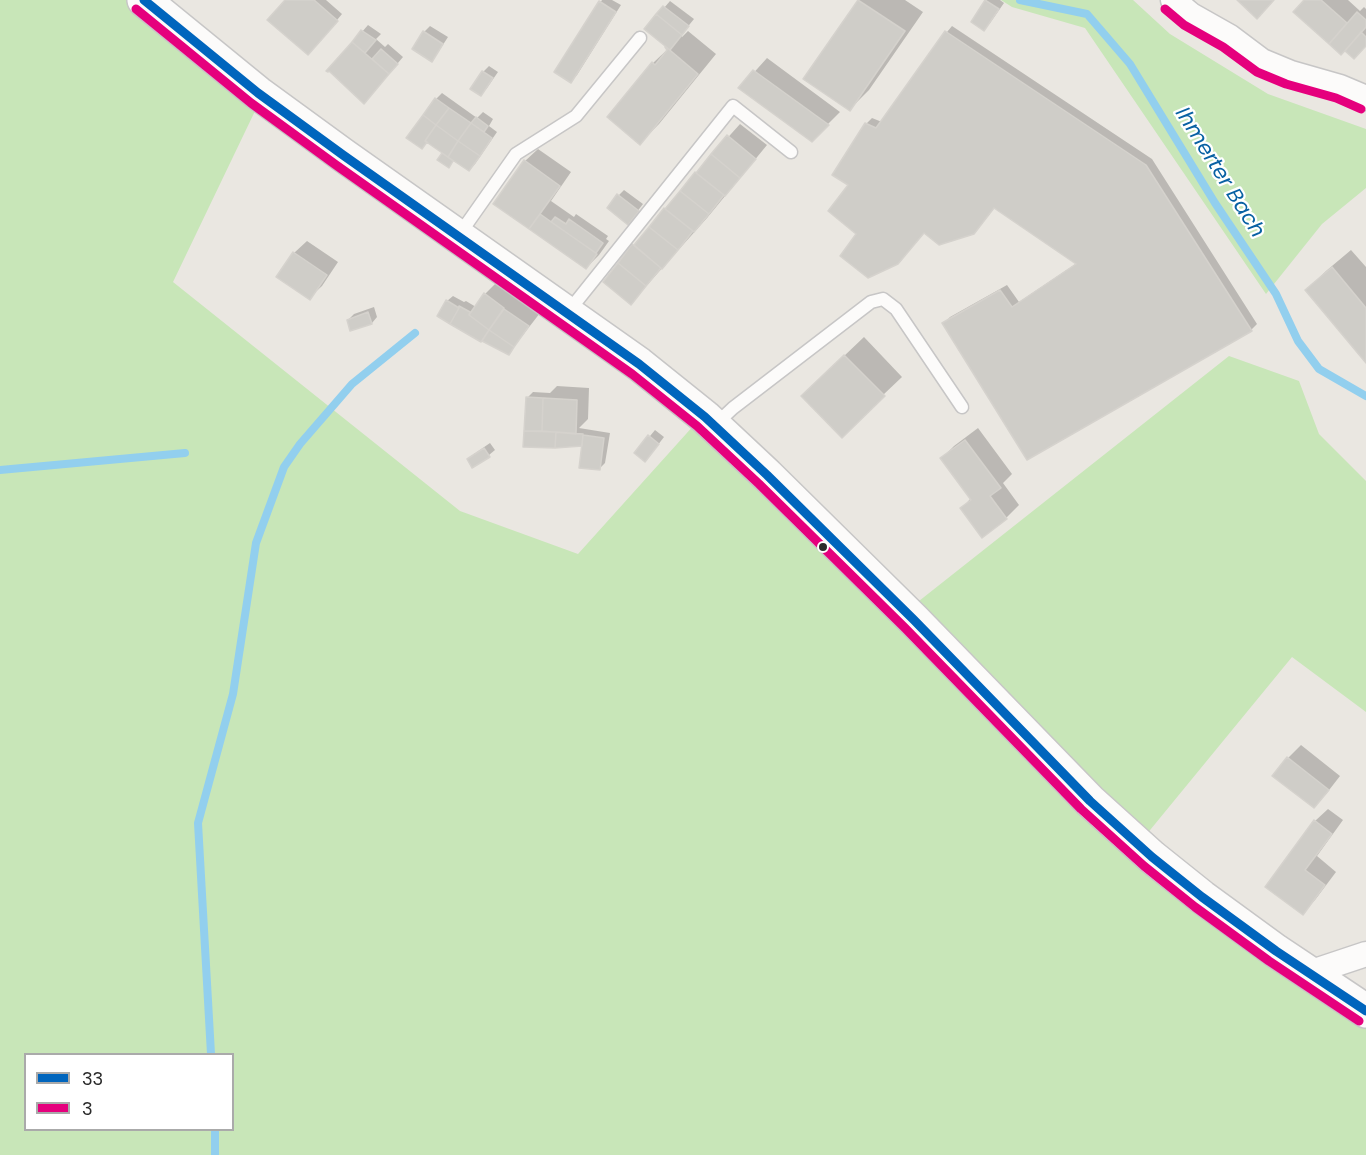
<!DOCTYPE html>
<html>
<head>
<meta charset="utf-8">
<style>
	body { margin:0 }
	#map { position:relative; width:1366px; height:1155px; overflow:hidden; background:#eae7e1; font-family:Poppins,sans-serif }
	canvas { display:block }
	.legend { position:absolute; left:24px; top:1053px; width:210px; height:78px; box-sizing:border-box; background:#fff; border:2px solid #aaa; margin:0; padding:8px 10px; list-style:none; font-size:18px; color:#2b2b2b }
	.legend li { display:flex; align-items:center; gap:12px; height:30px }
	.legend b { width:30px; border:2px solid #aaa }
</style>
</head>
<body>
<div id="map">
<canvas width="1366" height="1155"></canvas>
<ul class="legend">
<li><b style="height:8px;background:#0065bd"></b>33</li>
<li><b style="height:8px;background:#e5007d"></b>3</li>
</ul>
</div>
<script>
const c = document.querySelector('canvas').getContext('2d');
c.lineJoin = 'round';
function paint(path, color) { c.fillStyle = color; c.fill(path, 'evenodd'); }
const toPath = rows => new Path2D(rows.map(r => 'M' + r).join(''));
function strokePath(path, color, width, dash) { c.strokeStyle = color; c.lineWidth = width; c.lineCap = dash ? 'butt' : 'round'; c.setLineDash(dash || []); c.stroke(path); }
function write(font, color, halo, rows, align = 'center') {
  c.font = font + ' Poppins,sans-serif'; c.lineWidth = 4.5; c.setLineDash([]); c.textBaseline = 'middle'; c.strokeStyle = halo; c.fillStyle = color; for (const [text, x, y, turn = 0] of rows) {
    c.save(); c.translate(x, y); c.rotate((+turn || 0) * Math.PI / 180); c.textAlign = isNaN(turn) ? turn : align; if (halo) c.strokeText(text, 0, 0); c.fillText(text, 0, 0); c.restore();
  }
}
paint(toPath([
	[0,0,130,0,256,109,173,282,460,511,578,554,695,424,1148,868,1366,1022,1366,1155,0,1155],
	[26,1054,232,1054,232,1130,26,1130],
	[1001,0,1133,0,1170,34,1268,94,1366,129,1366,188,1322,224,1266,294,1085,28,1012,7],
	[1229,356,1299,381,1319,434,1366,481,1366,712,1292,657,1146,835,919,601]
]), '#c8e6b8');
paint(toPath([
	[287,0,326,0,342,14,314,48],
	[602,0,612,0,621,5,577,75,571,81,556,71],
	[859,0,905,0,923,12,869,90,850,109,805,78],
	[987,0,1000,0,1004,3,990,23,984,29,973,21],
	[1306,0,1348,0,1360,11,1364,7,1366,9,1366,45,1354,57,1345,49,1341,52,1296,12],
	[670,1,694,19,681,35,682,37,688,31,716,54,659,124,640,143,609,117,653,63,669,48,646,29],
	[368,25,381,34,376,39,385,47,388,44,403,57,376,89,364,102,329,70],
	[430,26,448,37,437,54,431,60,424,32],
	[952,26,1152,159,1257,324,1251,330,944,323,950,317,1007,285,1019,302,1077,263,995,207,980,226,858,234,850,185,866,124,872,118,882,122,947,32],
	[767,58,840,112,812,140,740,88],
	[489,66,498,72,487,88,481,94,483,72],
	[442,93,477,118,483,112,493,119,489,126,497,132,475,164,469,170,455,160,448,166,439,159,444,152,428,141,422,147,409,137,436,99],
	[740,124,767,145,707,218,631,303,634,245,674,200,696,173],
	[538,149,571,172,551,201,574,217,576,214,608,236,606,239,609,241,599,255,586,268,495,204,525,161],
	[624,190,643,204,633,217,619,195],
	[307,241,338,262,322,286,309,298,294,253],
	[1351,250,1366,267,1366,361,1307,290,1326,271],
	[497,282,540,313,509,353,482,339,447,301,453,296,464,302,466,301,476,307,485,294],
	[374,307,377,317,372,323,351,329,348,320,354,314],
	[864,337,902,377,883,395,822,377],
	[557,386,589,388,588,419,579,428,610,433,605,463,599,469,584,444,525,446,527,398,533,392,550,393],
	[978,428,1012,474,1003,483,1019,505,1007,517,982,535,962,508,971,498,942,458,954,446],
	[655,430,664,437,651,454,636,453],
	[490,443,495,450,489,455,468,460,474,454],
	[1301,745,1340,776,1326,794,1314,806,1274,775,1288,758],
	[1328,809,1343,820,1317,856,1336,872,1315,900,1302,913,1267,887,1315,821]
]), '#0003');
strokePath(toPath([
	[1020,0,1087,14,1130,64,1215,203,1276,294,1298,341,1319,369,1366,396],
	[0,470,185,453],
	[211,1054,198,823,233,694,256,543,284,467,300,444,352,384,415,333],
	[215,1130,215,1155]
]), '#92cfee', 8);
const building = toPath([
	[285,0,314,0,338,21,308,55,267,20,285,0],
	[858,0,905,31,850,111,803,79,858,0],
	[985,0,999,9,984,31,971,22,985,0],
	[1237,0,1274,0,1257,19,1237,0],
	[1304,0,1321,0,1347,23,1329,44,1293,12,1304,0],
	[599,1,616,12,571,83,554,72,599,1],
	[663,6,689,26,682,35,656,14,663,6],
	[1357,12,1366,20,1366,27,1341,55,1329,44,1357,12],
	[656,14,682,35,670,50,644,29,656,14],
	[361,30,376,40,365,53,352,42,361,30],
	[423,31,443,44,432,62,412,49,423,31],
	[945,31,1146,165,1252,331,1027,460,942,323,1000,290,1012,307,1076,264,994,208,974,234,939,245,924,233,898,264,868,278,840,256,856,234,828,211,848,185,832,175,865,123,876,128,945,31],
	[1361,32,1366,37,1366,46,1354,59,1345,51,1361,32],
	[352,42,389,74,364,104,329,71,328,72,326,71,352,42],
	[665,46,698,74,640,145,607,117,652,62,655,65,667,50,665,47,665,46],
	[381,49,398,64,389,74,372,59,381,49],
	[753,70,829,125,812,142,738,88,753,70],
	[482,71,493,78,481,96,470,89,482,71],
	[435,98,449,108,436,125,423,115,435,98],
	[449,108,471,123,458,141,436,125,449,108],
	[423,115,436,125,425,141,427,142,422,149,406,138,423,115],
	[476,117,488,126,484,132,471,123,476,117],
	[471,123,492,138,480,156,458,141,471,123],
	[436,125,458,141,448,157,425,141,436,125],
	[727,135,756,159,740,178,711,154,727,135],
	[458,141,480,156,469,171,448,157,458,141],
	[442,153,453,161,449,168,437,160,442,153],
	[711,154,740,178,725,196,696,173,711,154],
	[524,160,560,186,529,229,493,204,524,160],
	[695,172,724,195,709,214,680,191,695,172],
	[680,191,709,214,694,232,665,209,680,191],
	[617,194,639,211,628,225,607,208,617,194],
	[664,208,693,231,678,250,649,227,664,208],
	[540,214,597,254,586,269,529,229,540,214],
	[555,217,566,224,569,219,603,243,596,253,551,222,555,217],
	[649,227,678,250,662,269,634,245,649,227],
	[632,244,661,268,646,286,618,263,632,244],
	[293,252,327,275,310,300,276,277,293,252],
	[618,263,646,286,631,305,603,282,618,263],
	[1332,267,1366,308,1366,363,1305,290,1332,267],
	[484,293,504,308,489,330,469,315,484,293],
	[446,300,459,308,450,324,437,316,446,300],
	[459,306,470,312,469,315,489,330,481,342,450,324,459,308,458,308,459,306],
	[504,309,529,326,514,347,489,330,504,309],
	[368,312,372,324,350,331,347,320,368,312],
	[489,330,514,347,509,355,482,341,489,330],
	[844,355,885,396,842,438,801,396,844,355],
	[526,397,543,398,542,431,524,431,526,397],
	[543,398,577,400,576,434,542,431,543,398],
	[524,431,556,432,555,448,523,447,524,431],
	[556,432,583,434,582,446,555,448,556,432],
	[583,435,604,438,600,470,579,468,583,435],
	[648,435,659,444,645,462,634,453,648,435],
	[965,440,1001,488,990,496,1007,519,982,538,960,508,971,500,940,458,965,440],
	[484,448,490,457,472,468,467,459,484,448],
	[1287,757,1329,790,1314,808,1272,776,1287,757],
	[1314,820,1332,834,1305,870,1325,885,1303,915,1265,887,1314,820]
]);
paint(building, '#cfcdc8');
strokePath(building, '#d5d2cd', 1.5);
const lane = toPath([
	[459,235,516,154,576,116,640,38],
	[568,312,733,106,791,152],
	[715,425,733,408,871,302,883,299,896,309,962,407]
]);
const street = toPath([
	[1173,0,1191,15,1230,37,1262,61,1291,73,1340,87,1366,98],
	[1309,973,1366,954]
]);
const secondary = toPath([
	[144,0,258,93,343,155,639,364,705,417,767,475,914,620,1090,801,1152,857,1202,897,1276,951,1366,1011]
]);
strokePath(lane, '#c7c6c6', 15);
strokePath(street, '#c7c6c6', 27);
strokePath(secondary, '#c7c6c6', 36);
strokePath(lane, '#fcfbfa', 12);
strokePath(street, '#fcfbfa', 24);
strokePath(secondary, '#fcfbfa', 33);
strokePath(toPath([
	[144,0,258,93,343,155,639,364,705,417,767,475,914,620,1090,801,1152,857,1202,897,1276,951,1366,1011]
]), '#0065bd', 9);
strokePath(toPath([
	[136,9,251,103,336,165,632,374,697,426,759,484,905,628,1081,809,1144,866,1195,907,1269,961,1359,1021],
	[1165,9,1184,25,1223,47,1257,72,1286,84,1336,98,1361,109]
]), '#e5007d', 9);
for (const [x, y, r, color] of [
	[823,547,5,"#2b2b2b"]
]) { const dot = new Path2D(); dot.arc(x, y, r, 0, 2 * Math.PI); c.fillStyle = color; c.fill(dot); strokePath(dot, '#fff', 2); }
write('italic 21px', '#0861a3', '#fff', [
	["Ihmerter Bach",1219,173,58]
]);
</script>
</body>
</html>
